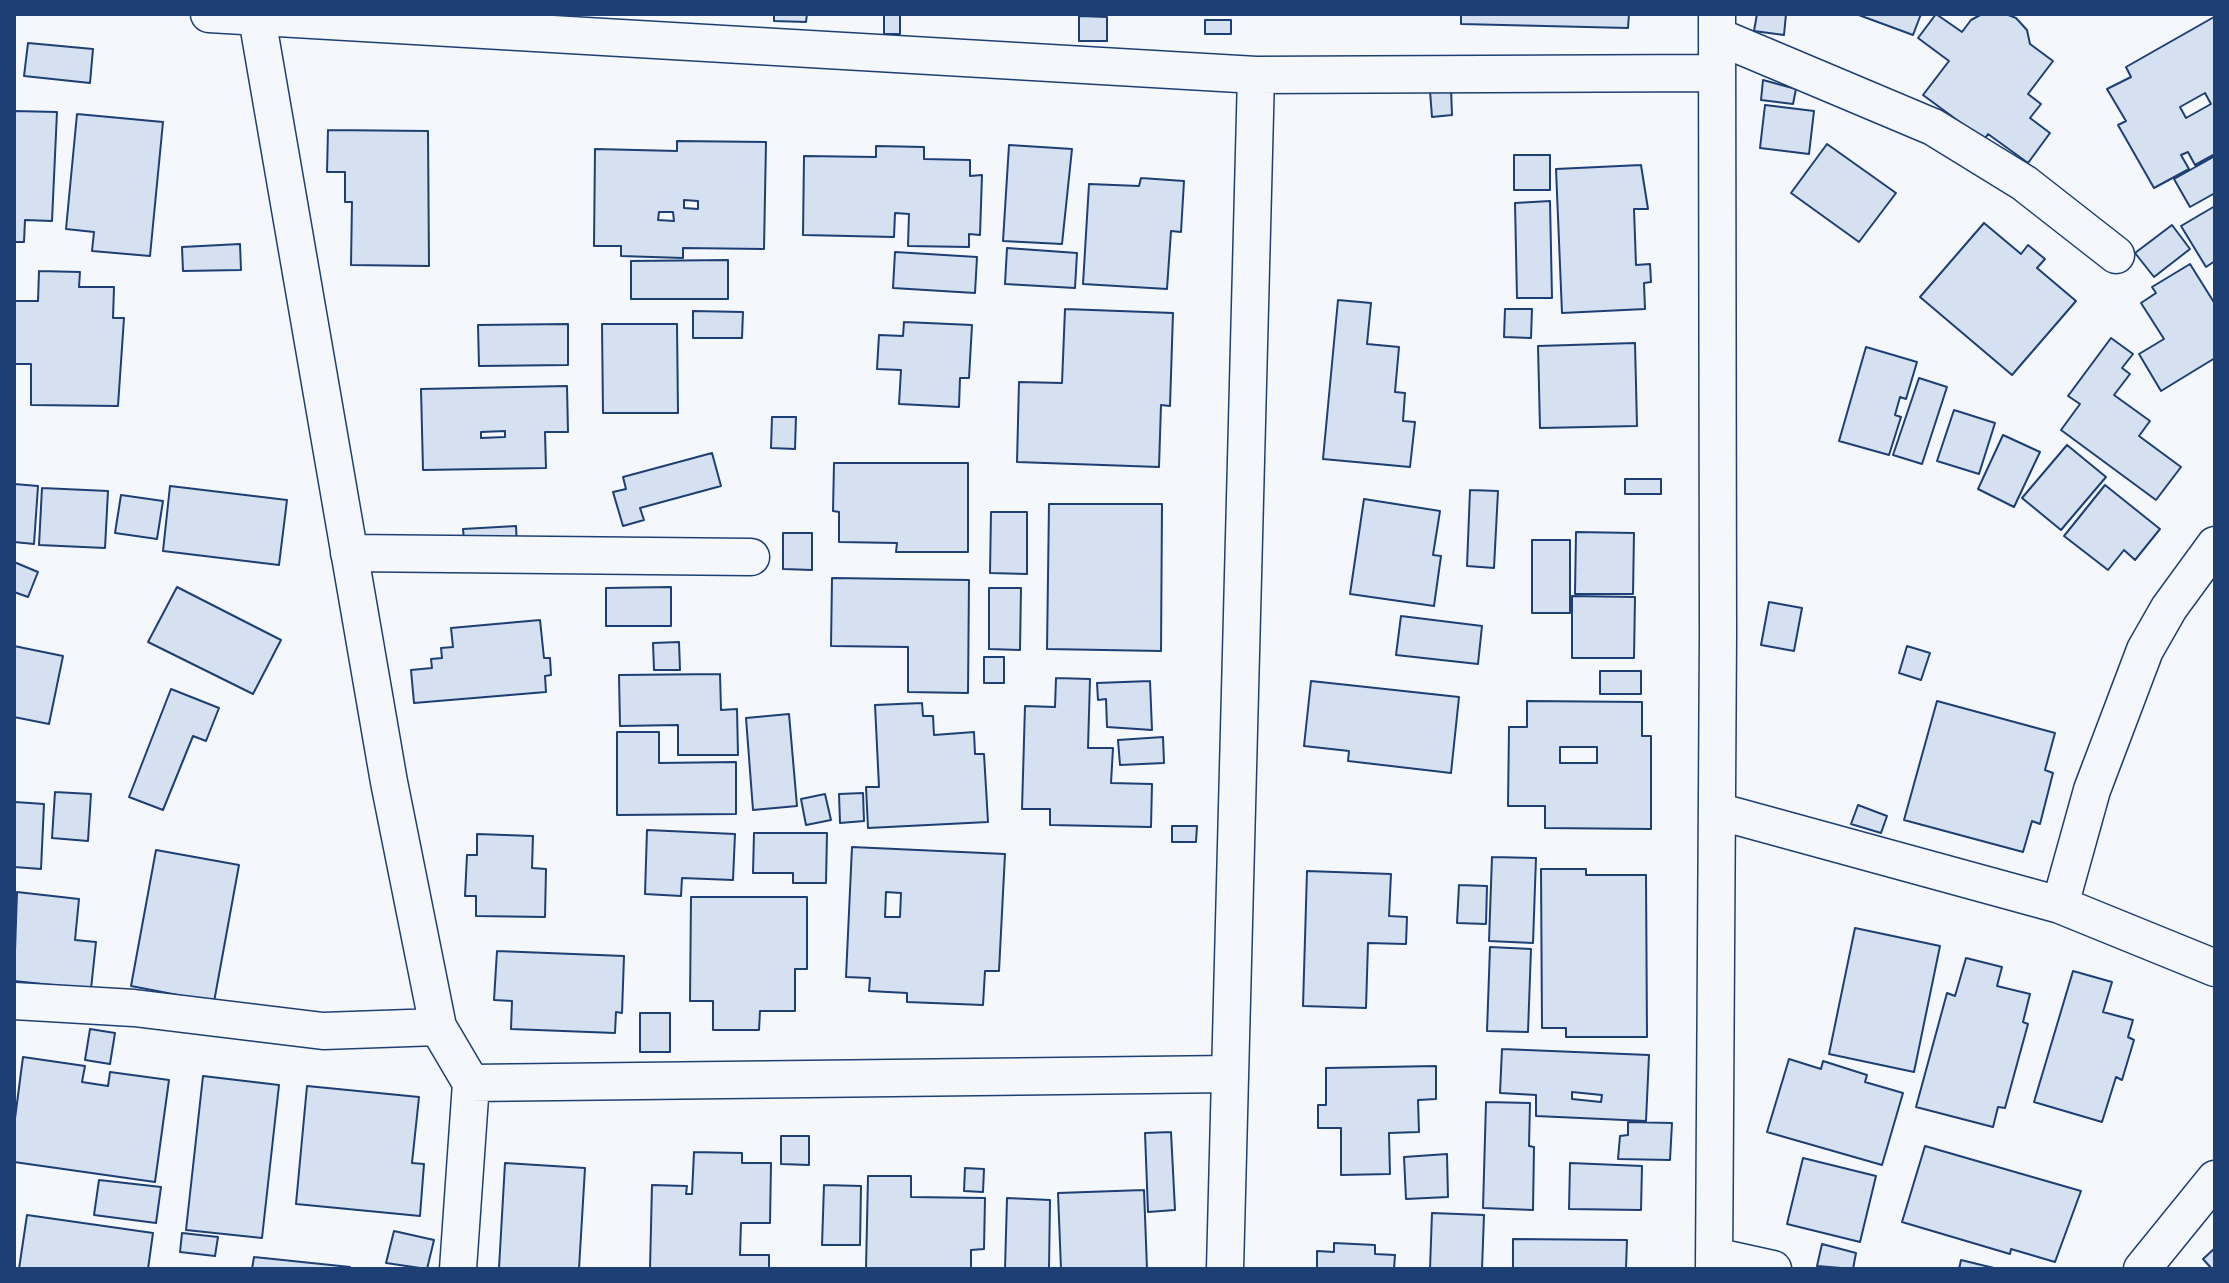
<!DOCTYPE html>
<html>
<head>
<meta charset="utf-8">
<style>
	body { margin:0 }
	#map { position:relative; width:2229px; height:1283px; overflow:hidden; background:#f4f7fb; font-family:Commissioner,sans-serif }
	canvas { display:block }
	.frame { position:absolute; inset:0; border:16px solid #1d3f73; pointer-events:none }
</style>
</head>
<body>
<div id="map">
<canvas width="2229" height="1283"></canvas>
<div class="frame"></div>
</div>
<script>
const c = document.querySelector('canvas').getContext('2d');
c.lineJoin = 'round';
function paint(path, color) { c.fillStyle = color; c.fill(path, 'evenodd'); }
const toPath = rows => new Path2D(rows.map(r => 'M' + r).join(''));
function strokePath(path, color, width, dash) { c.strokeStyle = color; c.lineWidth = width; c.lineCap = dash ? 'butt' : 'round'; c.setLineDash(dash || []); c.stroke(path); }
const building = toPath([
	[774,14,807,14,806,22,774,21,774,14],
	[884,14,900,14,900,34,884,34,884,14],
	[1461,14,1629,14,1628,28,1461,24,1461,14],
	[1757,14,1786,14,1784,35,1754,31,1757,14],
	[1856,14,1921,14,1913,35,1856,14],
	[1936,14,1962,32,1971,20,1982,14,2006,14,2016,18,2027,30,2030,44,2053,61,2028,94,2041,104,2030,118,2050,133,2028,163,1988,134,1984,140,1923,95,1949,61,1918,38,1936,14],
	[1079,16,1107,17,1107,41,1079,41,1079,16],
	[2214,17,2215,154,2195,165,2188,152,2181,155,2189,169,2154,188,2118,125,2126,121,2107,89,2131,77,2126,67,2214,17],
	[2205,93,2211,104,2186,118,2180,107,2205,93],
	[1205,20,1231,20,1231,34,1205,34,1205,20],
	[28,43,93,49,90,83,24,76,28,43],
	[1763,80,1796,89,1793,104,1761,100,1763,80],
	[1451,88,1452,115,1432,117,1430,91,1451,88],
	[1765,105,1814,111,1809,154,1760,148,1765,105],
	[14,111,57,112,52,221,25,220,24,242,14,242,14,111],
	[77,114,163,122,150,256,92,251,94,232,66,229,77,114],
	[328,130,428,131,429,266,351,265,352,202,345,202,345,172,327,172,328,130],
	[677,141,766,142,764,249,683,248,683,258,621,256,621,246,594,246,595,149,677,151,677,141],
	[684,200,698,201,698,209,684,208,684,200],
	[659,212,673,212,674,221,658,220,659,212],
	[1827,144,1896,193,1859,242,1791,193,1827,144],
	[1009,145,1072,149,1062,244,1003,241,1009,145],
	[876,146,924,147,924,159,970,160,970,176,982,175,980,235,969,234,969,247,908,246,909,214,895,213,894,237,803,235,804,156,876,157,876,146],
	[1514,155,1550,155,1550,190,1514,190,1514,155],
	[2215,156,2215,193,2190,207,2174,179,2215,156],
	[1641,165,1648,209,1634,209,1636,265,1650,264,1651,282,1644,283,1645,309,1562,313,1556,169,1641,165],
	[1141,178,1184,181,1181,232,1171,231,1167,289,1083,284,1089,184,1139,186,1141,178],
	[1550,201,1552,298,1517,298,1515,203,1550,201],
	[2215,206,2215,261,2206,267,2181,226,2215,206],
	[1984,223,2021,254,2028,245,2045,259,2037,268,2076,301,2012,375,1920,297,1984,223],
	[2172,225,2190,249,2154,277,2135,253,2172,225],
	[240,244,241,270,183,271,182,247,240,244],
	[1007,248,1077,253,1075,288,1005,284,1007,248],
	[895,252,977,257,975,293,893,288,895,252],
	[728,260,728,299,631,299,631,261,728,260],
	[2190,264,2215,304,2215,358,2161,391,2139,354,2164,339,2141,303,2156,293,2152,287,2190,264],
	[39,271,80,272,79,287,114,287,113,318,124,318,118,406,31,405,31,364,14,364,14,301,38,301,39,271],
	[1338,300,1371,303,1367,344,1399,347,1395,392,1405,393,1403,421,1415,422,1410,467,1323,459,1338,300],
	[1065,309,1173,313,1170,406,1161,405,1159,467,1017,462,1019,382,1062,383,1065,309],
	[1505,309,1532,309,1531,338,1504,337,1505,309],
	[693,311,743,312,742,338,693,338,693,311],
	[904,322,972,325,969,378,960,378,959,407,899,404,901,370,877,369,879,335,903,336,904,322],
	[568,324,568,365,479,366,478,325,568,324],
	[602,324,677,324,678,413,603,413,602,324],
	[2111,338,2133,354,2122,368,2130,374,2114,395,2150,421,2139,436,2181,467,2156,500,2061,430,2080,404,2068,396,2111,338],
	[1635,343,1637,426,1540,428,1538,346,1635,343],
	[1866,347,1917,362,1906,399,1900,397,1895,415,1901,417,1889,455,1839,441,1866,347],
	[1919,378,1947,387,1922,464,1893,455,1919,378],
	[567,386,568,432,545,432,546,468,423,470,421,389,567,386],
	[505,431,505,437,481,438,481,432,505,431],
	[1954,410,1995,423,1979,474,1937,461,1954,410],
	[772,417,796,417,795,449,771,448,772,417],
	[2003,435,2040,452,2014,507,1978,489,2003,435],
	[2067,445,2106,477,2061,530,2022,498,2067,445],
	[712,453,721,486,640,508,644,520,623,526,613,492,626,489,623,477,712,453],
	[834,463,968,463,968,552,896,552,897,543,839,542,839,512,833,511,834,463],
	[1625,479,1661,479,1661,494,1625,494,1625,479],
	[14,484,38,486,34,544,14,542,14,484],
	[2105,485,2160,529,2135,560,2124,550,2108,570,2064,536,2105,485],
	[170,486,287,500,279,565,163,551,170,486],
	[42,488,108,491,105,548,39,545,42,488],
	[1470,490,1498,491,1494,568,1467,566,1470,490],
	[121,495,163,501,157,539,115,533,121,495],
	[1364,499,1440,511,1433,555,1441,556,1434,606,1350,594,1364,499],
	[1049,504,1162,504,1161,651,1047,649,1049,504],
	[991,512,1027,512,1027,574,990,573,991,512],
	[516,526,517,547,465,551,463,529,516,526],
	[1576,532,1634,533,1633,594,1575,594,1576,532],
	[783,533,812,533,812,570,783,569,783,533],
	[1532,540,1570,540,1570,613,1532,613,1532,540],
	[14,562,38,572,28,597,14,592,14,562],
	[832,578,969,580,968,693,908,692,908,647,831,646,832,578],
	[177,587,281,640,253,694,148,642,177,587],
	[671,587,671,626,606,626,606,588,671,587],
	[989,588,1021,588,1020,650,989,649,989,588],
	[1572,596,1635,597,1634,658,1572,658,1572,596],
	[1769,602,1802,608,1794,651,1761,645,1769,602],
	[1401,616,1482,626,1478,664,1396,655,1401,616],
	[540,620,544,658,550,658,551,675,545,676,546,692,414,703,411,670,432,668,431,659,442,658,441,648,453,647,451,628,540,620],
	[679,642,680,670,654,670,653,643,679,642],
	[14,646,63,656,49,724,14,717,14,646],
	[1907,646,1930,653,1921,680,1899,673,1907,646],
	[984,657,1004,657,1004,683,984,683,984,657],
	[1600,671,1641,671,1641,694,1600,694,1600,671],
	[720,674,721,710,737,709,738,755,678,755,678,725,620,726,619,675,720,674],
	[1056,678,1090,679,1088,748,1113,748,1111,783,1152,784,1151,827,1050,825,1050,809,1022,809,1025,706,1055,707,1056,678],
	[1150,681,1152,730,1107,727,1106,699,1098,700,1097,683,1150,681],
	[1311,681,1459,697,1451,773,1348,761,1349,751,1304,746,1311,681],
	[171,689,219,708,206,741,193,736,163,810,129,797,171,689],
	[1527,701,1642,702,1642,736,1651,736,1651,829,1545,828,1545,806,1508,806,1509,727,1527,727,1527,701],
	[1560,747,1597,747,1597,763,1560,763,1560,747],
	[1937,701,2055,733,2045,770,2053,773,2040,824,2032,821,2023,852,1904,820,1937,701],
	[922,703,923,716,933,716,934,735,974,732,975,754,984,754,988,822,868,828,866,787,879,787,875,705,922,703],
	[789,714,797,806,753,810,746,718,789,714],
	[617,732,659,732,659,763,736,762,736,814,617,815,617,732],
	[1163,737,1164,763,1120,765,1118,740,1163,737],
	[55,792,91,794,88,841,52,838,55,792],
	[863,793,864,821,840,823,839,794,863,793],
	[825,794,831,820,806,825,801,799,825,794],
	[15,802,44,804,41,869,14,867,15,802],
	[1858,805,1887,816,1881,833,1851,824,1858,805],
	[1172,826,1197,826,1196,842,1172,842,1172,826],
	[647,830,735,834,733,880,682,878,681,896,645,894,647,830],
	[754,833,827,833,826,883,793,883,793,873,753,873,754,833],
	[477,834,533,836,532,868,546,869,545,917,476,916,476,896,465,896,467,855,477,855,477,834],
	[852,847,1005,854,999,971,985,971,983,1005,907,1002,907,993,869,991,870,978,846,977,852,847],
	[886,892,901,893,900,917,885,917,886,892],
	[156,850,239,865,214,1002,131,986,156,850],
	[1492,857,1536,858,1533,943,1489,941,1492,857],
	[1541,869,1586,869,1586,875,1646,875,1647,1037,1566,1037,1566,1028,1542,1028,1541,869],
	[1307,871,1391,874,1389,916,1407,917,1406,944,1368,943,1366,1008,1303,1006,1307,871],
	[1459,885,1487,886,1486,924,1457,923,1459,885],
	[17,892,79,899,75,940,96,942,91,989,14,981,17,892],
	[691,897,807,897,807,969,795,969,795,1011,760,1011,759,1030,713,1030,713,1001,690,1001,691,897],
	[1855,928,1940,946,1914,1072,1829,1054,1855,928],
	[1490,947,1531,949,1528,1032,1487,1031,1490,947],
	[497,951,624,956,622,1013,616,1012,615,1033,511,1029,512,1001,494,1000,497,951],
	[1966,958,2002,967,1997,986,2030,994,2023,1022,2028,1024,2005,1108,1998,1107,1993,1127,1916,1107,1947,993,1955,996,1966,958],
	[2073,971,2112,982,2103,1012,2133,1020,2128,1037,2134,1040,2122,1080,2116,1077,2102,1122,2034,1102,2073,971],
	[640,1013,670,1013,670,1052,640,1052,640,1013],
	[90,1029,115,1033,110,1064,85,1060,90,1029],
	[1502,1049,1649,1055,1646,1121,1536,1116,1536,1095,1500,1093,1502,1049],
	[1572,1092,1602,1095,1601,1102,1572,1099,1572,1092],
	[23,1057,85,1066,82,1082,108,1086,110,1072,169,1080,155,1182,14,1162,14,1126,23,1057],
	[1789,1059,1821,1069,1823,1061,1867,1075,1865,1082,1903,1093,1882,1165,1767,1132,1789,1059],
	[1436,1066,1436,1099,1418,1100,1419,1132,1389,1133,1390,1174,1341,1175,1341,1128,1318,1128,1318,1105,1326,1105,1326,1068,1436,1066],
	[203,1076,279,1085,262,1238,186,1230,203,1076],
	[307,1086,419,1097,412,1163,424,1164,420,1216,296,1204,307,1086],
	[1486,1102,1530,1103,1529,1146,1534,1147,1533,1210,1483,1208,1486,1102],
	[1628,1122,1672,1123,1670,1160,1618,1159,1620,1136,1628,1135,1628,1122],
	[1171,1132,1175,1210,1148,1212,1145,1133,1171,1132],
	[781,1136,809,1136,809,1165,781,1164,781,1136],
	[1925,1146,2081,1191,2055,1262,2011,1249,2010,1254,1902,1222,1925,1146],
	[694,1152,742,1153,742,1163,771,1163,770,1223,741,1223,740,1255,769,1255,769,1269,650,1269,652,1185,687,1186,686,1194,692,1194,694,1152],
	[1447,1154,1448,1197,1406,1199,1404,1157,1447,1154],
	[1803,1158,1876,1176,1860,1242,1787,1224,1803,1158],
	[505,1163,585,1168,579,1269,499,1268,505,1163],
	[1570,1163,1642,1166,1641,1210,1569,1209,1570,1163],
	[965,1168,984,1169,983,1192,964,1191,965,1168],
	[868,1176,911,1176,911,1197,985,1198,984,1249,971,1250,971,1269,866,1269,868,1176],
	[99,1180,161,1187,156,1223,94,1215,99,1180],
	[824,1185,861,1186,860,1245,822,1245,824,1185],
	[1144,1190,1147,1269,1061,1269,1058,1193,1144,1190],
	[1007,1198,1050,1200,1049,1269,1005,1269,1007,1198],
	[1432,1213,1484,1215,1482,1269,1430,1269,1432,1213],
	[27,1215,153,1233,148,1269,19,1269,27,1215],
	[394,1231,434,1240,427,1269,386,1263,394,1231],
	[182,1233,218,1237,215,1256,180,1252,182,1233],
	[1513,1239,1627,1240,1626,1269,1513,1269,1513,1239],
	[1334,1243,1375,1245,1375,1254,1395,1255,1394,1269,1407,1269,1317,1269,1317,1251,1334,1252,1334,1243],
	[1822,1244,1856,1253,1853,1269,1817,1266,1822,1244],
	[2215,1248,2215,1269,2212,1269,2203,1259,2215,1248],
	[254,1257,350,1267,349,1269,252,1269,254,1257],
	[1961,1260,1998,1269,1959,1269,1961,1260]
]);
paint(building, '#d5e0f0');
strokePath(building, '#1d3f73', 2);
const minor = toPath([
	[209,14,1256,75,1715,73],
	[257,18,389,782,438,1027,471,1083,458,1269],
	[1717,36,1933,127,2024,183,2116,255],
	[349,553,751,557],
	[1717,811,2060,905,2215,968],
	[2060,905,2092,790,2145,650,2169,608,2215,545],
	[14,1001,134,1008,323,1031,438,1027],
	[471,1083,1230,1074],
	[1714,1256,1773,1269],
	[1225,1269,1256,75],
	[1714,1269,1718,634,1717,14],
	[2142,1269,2215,1179]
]);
strokePath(minor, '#1d3f73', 39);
strokePath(minor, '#f4f7fb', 36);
</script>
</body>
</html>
